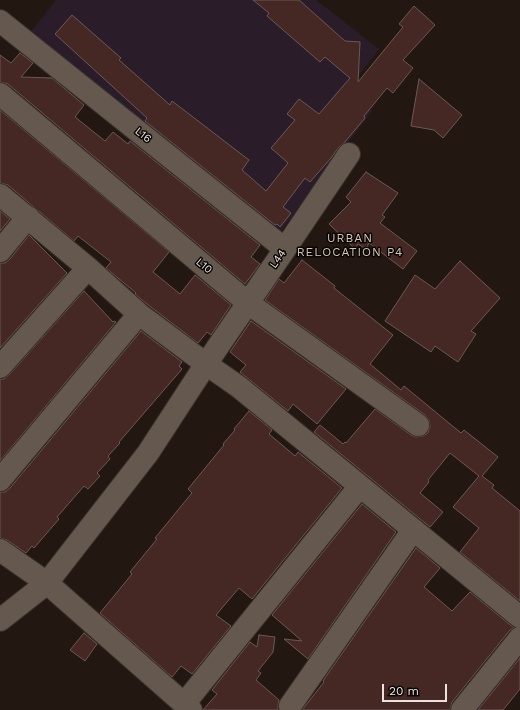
<!DOCTYPE html>
<html>
<head>
<meta charset="utf-8">
<style>
	body { margin:0 }
	#map { position:relative; width:520px; height:710px; overflow:hidden; background:#231811; font-family:"Work Sans",sans-serif }
	canvas { display:block }
	.scale { position:absolute; left:382px; top:684px; width:65px; height:18px; box-sizing:border-box; border:2px solid #ebe3de; border-top:0; padding-left:5px; font-size:12px; line-height:14px; white-space:nowrap; color:#ebe3de; -webkit-text-stroke:3px #090503; paint-order:stroke }
</style>
</head>
<body>
<div id="map">
<canvas width="520" height="710"></canvas>
<div class="scale">20 m</div>
</div>
<script>
const c = document.querySelector('canvas').getContext('2d');
c.lineJoin = 'round';
function paint(path, color) { c.fillStyle = color; c.fill(path, 'evenodd'); }
const toPath = rows => new Path2D(rows.map(r => 'M' + r).join(''));
function strokePath(path, color, width, dash) { c.strokeStyle = color; c.lineWidth = width; c.lineCap = dash ? 'butt' : 'round'; c.setLineDash(dash || []); c.stroke(path); }
function write(font, color, halo, rows, align = 'center') {
  c.font = font + ' "Work Sans",sans-serif'; c.lineWidth = 3; c.setLineDash([]); c.textBaseline = 'middle'; c.strokeStyle = halo; c.fillStyle = color; for (const [text, x, y, turn = 0] of rows) {
    c.save(); c.translate(x, y); c.rotate((+turn || 0) * Math.PI / 180); c.textAlign = isNaN(turn) ? turn : align; if (halo) c.strokeText(text, 0, 0); c.fillText(text, 0, 0); c.restore();
  }
}
paint(toPath([
	[56,0,316,0,379,49,347,91,372,111,273,241,27,37]
]), '#2a1d29');
const building = toPath([
	[253,0,299,0,345,41,360,42,358,82,403,27,399,24,414,6,435,25,403,60,413,68,393,93,387,88,364,116,365,118,344,143,339,147,331,158,310,182,305,178,283,207,291,213,280,227,277,224,275,225,145,121,147,118,55,34,72,15,121,58,119,60,170,105,172,101,249,160,242,170,266,191,288,163,271,148,295,120,287,114,299,99,319,114,350,78,325,57,320,62,267,16,269,13,253,0],
	[20,53,33,63,21,77,52,78,84,105,75,117,105,141,113,132,128,144,130,141,260,245,251,257,260,264,245,284,8,84,0,82,0,55,11,63,20,53],
	[419,79,462,115,443,138,434,130,411,126,419,79],
	[0,110,169,252,153,272,180,294,195,275,231,305,211,335,207,332,198,343,147,304,135,294,136,293,106,268,111,262,78,236,74,241,8,185,0,183,0,110],
	[366,172,398,193,382,215,385,217,380,223,417,251,403,269,369,243,366,249,358,244,355,249,329,224,351,202,346,197,366,172],
	[0,211,10,219,0,231,0,211],
	[29,235,67,273,0,348,0,263,5,263,10,259,29,235],
	[302,260,335,286,334,288,393,335,370,364,401,390,404,386,461,433,464,430,498,457,482,476,494,485,492,488,520,511,520,601,460,552,479,528,453,507,479,476,450,453,428,480,429,482,420,493,443,512,430,527,314,432,320,425,343,444,345,442,346,443,375,409,411,435,416,437,423,436,428,433,430,426,429,420,425,415,265,300,279,279,284,283,302,260],
	[460,261,500,298,471,331,476,334,458,362,435,346,431,352,385,321,415,275,435,289,460,261],
	[84,291,113,322,114,321,116,322,0,461,0,379,4,379,9,375,84,291],
	[251,321,346,389,317,424,293,404,288,411,240,372,246,365,230,352,251,321],
	[141,331,182,362,179,366,182,369,119,442,120,443,108,456,110,459,97,473,100,476,88,489,84,486,57,517,59,519,34,548,32,546,26,553,7,540,0,538,0,492,5,492,10,488,141,331],
	[249,411,272,430,269,434,295,456,298,452,342,488,252,599,239,588,216,615,231,626,192,674,181,666,172,677,100,613,132,574,130,572,157,539,155,538,192,493,188,489,224,445,223,444,235,430,234,429,249,411],
	[362,504,396,532,308,659,284,639,302,641,272,615,362,504],
	[416,548,440,568,424,587,452,611,470,592,514,628,510,630,452,702,450,710,302,710,324,682,323,681,327,675,416,548],
	[84,633,97,644,85,661,70,650,84,633],
	[259,635,275,637,273,652,258,671,261,673,256,680,279,700,278,705,278,710,203,710,217,694,212,690,250,642,257,647,259,635],
	[520,658,520,689,503,710,478,710,520,658]
]);
paint(building, '#452824');
strokePath(building, '#695956', 1);
const street = toPath([
	[0,21,285,249],
	[0,94,248,303,418,425],
	[0,195,88,268,139,314,206,364,285,249,349,154],
	[0,251,28,217],
	[0,367,88,268],
	[0,480,139,314],
	[0,550,47,583,191,710],
	[0,620,47,583,148,453,206,364,239,387,520,617],
	[184,704,360,486],
	[290,706,413,530],
	[462,710,520,638]
]);
strokePath(street, '#39312d', 24);
strokePath(street, '#65584f', 22);
write('11px', '#ebe3de', '#090503', [
	["L16",143,135,39],
	["L44",278,259,-55],
	["L10",204,266,40]
]);
c.letterSpacing = '1px';
write('12px', '#d4c5bb', '#090503', [
	["URBAN",350,238],
	["RELOCATION P4",350,252]
]);
c.letterSpacing = '0px';
</script>
</body>
</html>
